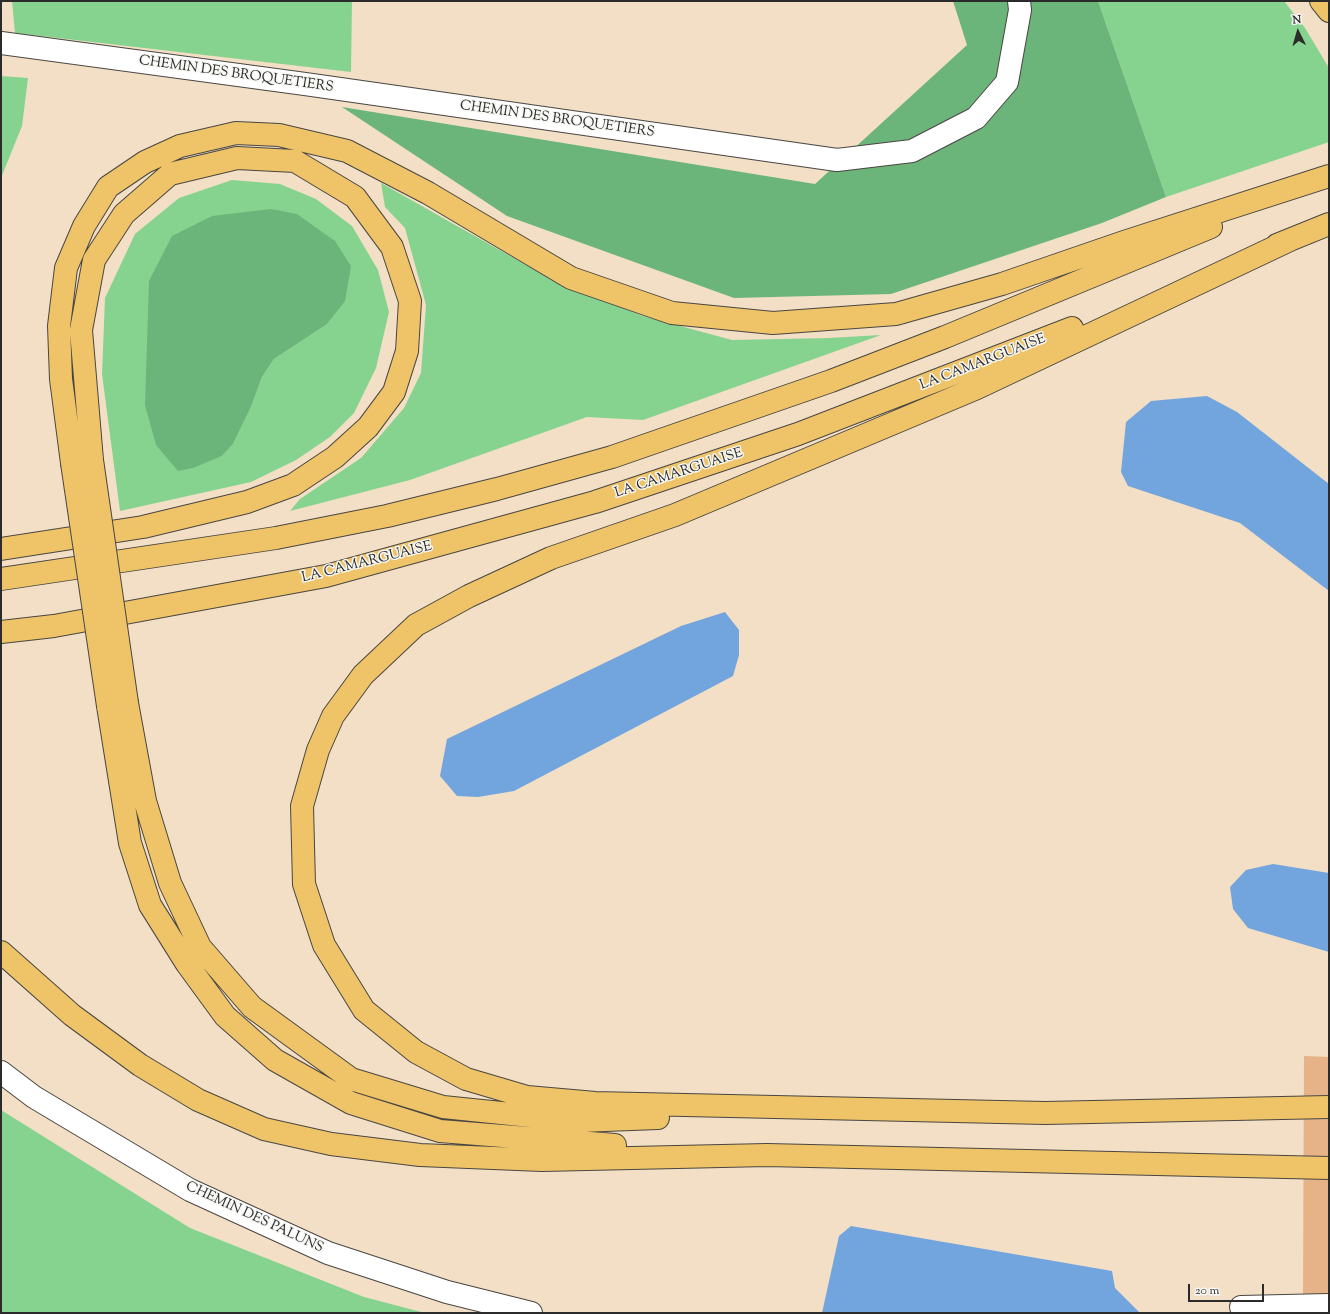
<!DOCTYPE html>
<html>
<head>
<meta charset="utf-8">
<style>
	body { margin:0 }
	#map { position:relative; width:1330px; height:1314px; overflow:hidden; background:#f2dfc5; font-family:"Sorts Mill Goudy",serif }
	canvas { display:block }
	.frame { position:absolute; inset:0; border:2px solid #2b2b2b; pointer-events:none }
	.north { position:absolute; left:1278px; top:12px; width:40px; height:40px; -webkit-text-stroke:3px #f6f6f2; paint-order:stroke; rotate:355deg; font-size:11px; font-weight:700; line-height:16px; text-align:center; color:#2b2b2b }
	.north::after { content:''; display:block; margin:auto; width:14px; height:18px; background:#2b2b2b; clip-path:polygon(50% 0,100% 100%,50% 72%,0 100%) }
	.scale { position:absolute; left:1188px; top:1284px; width:76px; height:18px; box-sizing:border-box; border:2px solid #2b2b2b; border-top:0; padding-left:5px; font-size:12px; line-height:14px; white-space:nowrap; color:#2b2b2b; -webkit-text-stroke:3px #f6f6f2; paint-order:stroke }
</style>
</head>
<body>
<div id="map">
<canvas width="1330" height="1314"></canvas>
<div class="frame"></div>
<div class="north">N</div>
<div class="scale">20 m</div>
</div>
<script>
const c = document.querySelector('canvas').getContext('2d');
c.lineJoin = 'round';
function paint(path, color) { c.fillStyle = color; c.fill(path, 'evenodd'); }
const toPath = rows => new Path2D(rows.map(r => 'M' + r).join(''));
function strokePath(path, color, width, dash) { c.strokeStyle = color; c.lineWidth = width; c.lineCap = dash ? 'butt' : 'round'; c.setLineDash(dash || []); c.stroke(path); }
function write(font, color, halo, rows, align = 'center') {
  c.font = font + ' "Sorts Mill Goudy",serif'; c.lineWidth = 3; c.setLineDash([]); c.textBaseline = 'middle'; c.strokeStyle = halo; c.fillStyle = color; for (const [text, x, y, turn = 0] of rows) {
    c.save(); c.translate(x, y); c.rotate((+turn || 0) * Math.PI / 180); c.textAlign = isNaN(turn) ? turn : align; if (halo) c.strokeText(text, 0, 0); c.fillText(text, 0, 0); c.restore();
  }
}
paint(toPath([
	[12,1,352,1,351,72,15,33],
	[1098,1,1284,1,1305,28,1329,68,1329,142,1166,197],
	[1,76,28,78,22,126,1,178],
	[232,180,280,184,316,199,352,226,378,270,389,312,376,368,354,413,330,437,296,460,251,482,120,511,102,374,105,298,135,234,179,198],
	[351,266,326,325,274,359,262,377,251,407,233,444,222,456,178,471],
	[381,183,549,278,643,316,732,340,829,338,881,335,643,420,587,417,410,480,290,511,300,499,361,458,404,408,421,373,426,305,405,228,385,207],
	[1,1110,190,1228,364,1297,425,1313,1,1313]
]), '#86d390');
paint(toPath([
	[953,1,1098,1,1166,197,1102,223,891,294,734,298,507,216,342,107,815,184,967,45],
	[271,209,297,214,335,241,351,266,345,301,326,325,274,359,262,377,251,407,233,444,222,456,193,468,178,471,156,445,145,405,149,281,172,236,212,216]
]), '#6cb57a');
paint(toPath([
	[1207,396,1237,412,1329,484,1329,591,1240,523,1128,486,1121,472,1126,422,1151,401],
	[725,612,739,630,739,655,733,676,514,791,478,797,457,796,440,776,447,739,681,626],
	[1273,864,1329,873,1329,952,1248,928,1233,909,1230,887,1246,870],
	[851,1226,1112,1271,1115,1288,1140,1313,822,1313,839,1236]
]), '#72a4dd');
paint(toPath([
	[1304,1056,1329,1057,1329,1294,1303,1296]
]), '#e6b388');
const minor = toPath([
	[1,43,305,84,837,160,912,151,976,118,1007,82,1020,10,1019,1],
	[1,1072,34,1097,190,1190,328,1253,447,1292,531,1313],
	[1241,1307,1329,1305]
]);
const major = toPath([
	[1321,1,1329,11]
]);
const highway = toPath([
	[1290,240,977,388,675,515,551,558,469,596,416,625,363,675,333,716,318,750,302,806,304,884,324,945,364,1010,416,1052,466,1079,527,1097,595,1103,1045,1113,1329,1107],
	[1277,245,1329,224],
	[72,463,61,379,59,326,66,268,84,226,108,187,145,162,180,146,236,133,279,135,347,151,428,193,571,278,672,313,773,323,896,314,1002,284,1124,242,1329,176],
	[1,549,143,527,247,502,293,485,335,457,368,427,394,392,407,351,410,301,392,247,355,197,295,161,237,158,170,174,124,214,94,260,81,330,92,460],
	[1,579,276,538,387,516,497,489,612,457,831,381,945,337,1211,227],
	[1,632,54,626,326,576,595,502,798,434,1072,328],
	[127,703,145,801,170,883,200,947,252,1007,351,1079,443,1107,579,1121,658,1118],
	[108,706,130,843,150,905,187,964,225,1016,275,1060,351,1103,440,1131,615,1145],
	[1,952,72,1015,140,1065,198,1100,264,1129,331,1144,420,1155,542,1160,767,1155,1329,1168]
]);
strokePath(minor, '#494642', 24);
strokePath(major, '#494642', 24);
strokePath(highway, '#494642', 24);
strokePath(minor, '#fff', 22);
strokePath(major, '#efc469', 22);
strokePath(highway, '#efc469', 22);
const highwayBridge = toPath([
	[92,460,127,703],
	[72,463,108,706]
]);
strokePath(highwayBridge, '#494642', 24, []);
strokePath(highwayBridge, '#efc469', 22);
write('14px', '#2b2b2b', '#f6f6f2', [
	["CHEMIN DES BROQUETIERS",236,75,8],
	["CHEMIN DES BROQUETIERS",557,120,8],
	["LA CAMARGUAISE",983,363,-21],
	["LA CAMARGUAISE",679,474,-18],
	["LA CAMARGUAISE",367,563,-14],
	["CHEMIN DES PALUNS",254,1218,25]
]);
</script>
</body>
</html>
